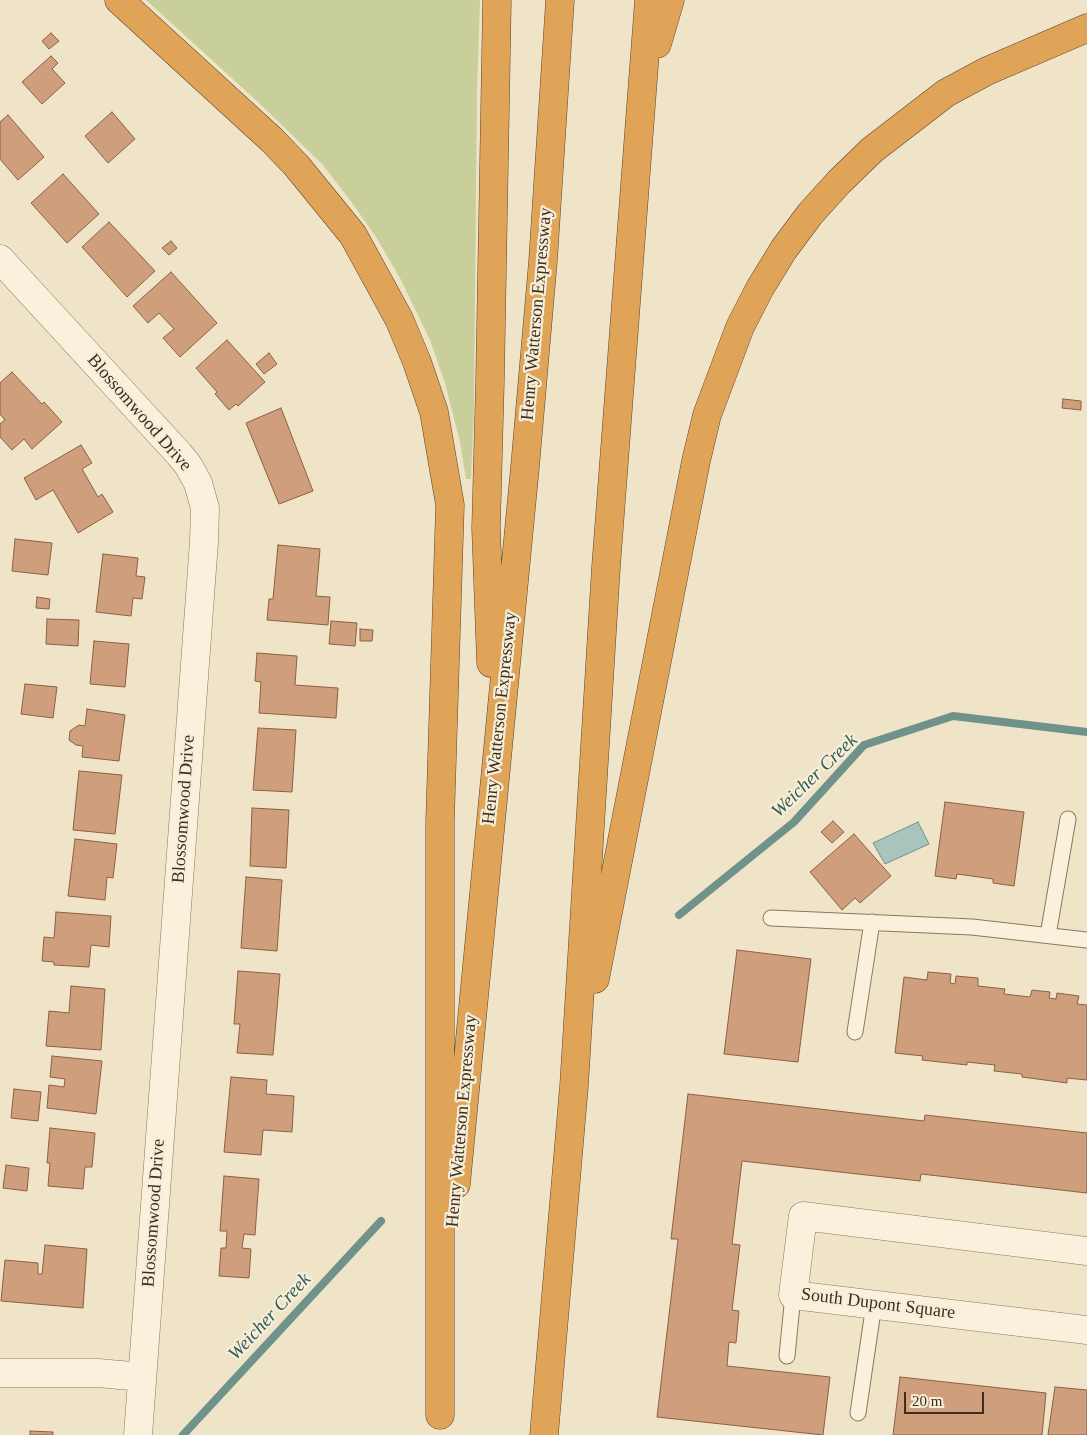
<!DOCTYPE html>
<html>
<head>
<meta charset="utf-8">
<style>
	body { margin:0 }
	#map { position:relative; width:1087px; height:1435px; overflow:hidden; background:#f0e4c8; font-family:"Times New Roman",serif }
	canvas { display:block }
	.scale { position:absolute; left:904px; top:1392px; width:80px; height:22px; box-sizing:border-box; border:2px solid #3d2e20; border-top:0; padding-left:6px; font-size:15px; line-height:18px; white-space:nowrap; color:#3d2e20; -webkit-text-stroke:4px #f7eed8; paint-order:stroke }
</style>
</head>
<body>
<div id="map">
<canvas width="1087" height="1435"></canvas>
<div class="scale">20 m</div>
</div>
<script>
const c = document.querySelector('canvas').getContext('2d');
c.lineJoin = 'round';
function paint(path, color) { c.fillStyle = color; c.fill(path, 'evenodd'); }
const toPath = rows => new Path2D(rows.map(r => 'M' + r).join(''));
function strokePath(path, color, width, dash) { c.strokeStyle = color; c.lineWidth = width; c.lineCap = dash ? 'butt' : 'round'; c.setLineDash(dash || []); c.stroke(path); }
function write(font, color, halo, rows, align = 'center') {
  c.font = font + ' "Times New Roman",serif'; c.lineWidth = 4.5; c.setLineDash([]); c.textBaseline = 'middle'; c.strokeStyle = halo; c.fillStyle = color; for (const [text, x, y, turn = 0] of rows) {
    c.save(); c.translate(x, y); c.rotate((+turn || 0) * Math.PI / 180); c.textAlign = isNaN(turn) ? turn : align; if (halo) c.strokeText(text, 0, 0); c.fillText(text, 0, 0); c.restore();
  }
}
paint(toPath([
	[146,0,480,0,477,92,474,407,471,479,466,479,460,442,445,383,430,340,400,278,376,237,350,200,322,164,258,102]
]), '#c9cf9b');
const water = toPath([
	[918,822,929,844,885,864,873,843,918,822]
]);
paint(water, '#a9c4bc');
strokePath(water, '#6f938a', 1);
strokePath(toPath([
	[679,915,794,822,864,745,953,716,1087,732],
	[183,1435,381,1221]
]), '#6f938a', 8);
const building = toPath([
	[51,33,59,41,49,49,42,41,51,33],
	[51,56,58,63,52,69,65,83,42,104,22,82,51,56],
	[112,112,135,139,108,163,85,136,112,112],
	[8,115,44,157,18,180,0,159,0,122,8,115],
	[63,174,99,214,67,243,31,203,63,174],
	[109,222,155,271,127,297,82,247,109,222],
	[171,241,177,248,169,255,162,248,171,241],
	[171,272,217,323,180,357,163,338,174,329,159,313,148,323,133,306,171,272],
	[227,340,265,382,238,406,236,404,229,410,215,394,217,392,196,368,227,340],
	[269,353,277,364,264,374,256,364,269,353],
	[12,372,42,404,44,402,62,422,32,449,24,439,12,450,0,437,0,424,5,420,0,414,0,383,12,372],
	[1063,399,1081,401,1081,410,1062,408,1063,399],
	[281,408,313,491,279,504,246,423,281,408],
	[81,445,92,463,82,469,98,497,102,494,113,512,78,533,53,490,36,500,24,478,81,445],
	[15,539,52,543,48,575,12,571,15,539],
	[278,545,320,549,316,596,330,597,328,625,267,620,269,599,273,599,278,545],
	[103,554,138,558,136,576,145,577,142,599,133,598,131,616,96,612,103,554],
	[37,597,50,599,49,609,36,608,37,597],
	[47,619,79,620,78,646,46,644,47,619],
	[331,621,357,623,355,646,329,644,331,621],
	[360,629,373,630,372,641,360,641,360,629],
	[94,641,129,644,125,687,90,684,94,641],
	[257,653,297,656,295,685,338,688,336,718,259,713,261,682,255,681,257,653],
	[25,684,57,687,53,718,21,714,25,684],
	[87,709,125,715,119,761,82,757,83,746,76,745,69,740,70,731,79,725,85,726,87,709],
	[258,728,296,730,292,792,253,790,258,728],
	[79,771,122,775,115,834,73,830,79,771],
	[945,802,1024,812,1014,886,993,883,993,879,957,874,956,879,935,876,945,802],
	[252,808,289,810,286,868,250,866,252,808],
	[833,821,844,832,832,843,821,832,833,821],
	[854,834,891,876,860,903,855,898,842,910,810,872,854,834],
	[75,839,117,844,113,878,107,877,105,900,68,896,75,839],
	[246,877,282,880,277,951,241,948,246,877],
	[56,912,111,916,109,947,91,945,89,967,54,965,54,962,42,961,44,937,54,938,56,912],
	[737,950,811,959,798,1062,724,1054,737,950],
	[238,971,280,974,273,1055,237,1053,240,1024,234,1024,238,971],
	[928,972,951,974,950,983,955,984,956,976,978,978,978,986,1005,989,1004,994,1030,997,1032,990,1050,992,1049,998,1056,999,1057,993,1079,996,1077,1004,1087,1005,1087,1080,1067,1078,1067,1083,1022,1077,1022,1074,994,1071,995,1065,967,1062,967,1065,922,1060,923,1056,895,1053,904,977,927,980,928,972],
	[71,986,105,989,101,1050,46,1046,49,1011,69,1013,71,986],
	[52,1056,102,1061,96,1114,47,1108,49,1085,64,1087,65,1079,50,1077,52,1056],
	[231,1077,267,1080,266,1094,294,1096,292,1132,263,1130,261,1155,224,1152,231,1077],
	[14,1089,41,1092,38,1121,11,1118,14,1089],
	[688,1094,924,1121,925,1115,1087,1133,1087,1193,921,1174,920,1181,742,1161,732,1244,740,1245,732,1310,739,1311,736,1343,729,1342,727,1366,830,1377,823,1435,657,1417,678,1239,671,1239,688,1094],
	[50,1128,95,1133,92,1167,85,1167,83,1189,48,1186,50,1163,47,1163,50,1128],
	[6,1165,29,1168,27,1191,3,1188,6,1165],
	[224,1176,259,1179,255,1235,244,1234,242,1248,251,1249,249,1278,219,1276,221,1248,226,1248,227,1231,220,1231,224,1176],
	[45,1245,87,1249,83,1308,1,1301,5,1260,38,1263,38,1274,42,1274,45,1245],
	[900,1377,1046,1393,1042,1435,893,1435,900,1377],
	[1055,1387,1087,1390,1087,1435,1048,1435,1055,1387],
	[30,1431,53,1432,53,1435,30,1435,30,1431]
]);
paint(building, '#cf9f7d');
strokePath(building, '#8d5f41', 1);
const service = toPath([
	[771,918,972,927,1087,940],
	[1048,935,1068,819],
	[855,1032,872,922],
	[787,1356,793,1295],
	[858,1413,874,1304]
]);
const minor = toPath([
	[0,259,179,454,188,465,198,483,205,508,204,542,138,1435],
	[1087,1251,803,1216,793,1295,1087,1330],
	[0,1373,98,1373,142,1377]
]);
const motorway = toPath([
	[119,0,272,140,296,165,353,235,399,319,417,362,434,412,450,505,440,821,440,1415],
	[657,44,670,0],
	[491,663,486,528,490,381,497,0],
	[595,979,696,461,707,415,740,327,760,288,784,249,810,214,839,182,872,150,946,93,987,71,1087,28],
	[456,1184,525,467,543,261,560,0],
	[544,1435,574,1086,606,567,649,0]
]);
strokePath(service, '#8d765c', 17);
strokePath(minor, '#8d765c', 29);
strokePath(motorway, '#5b4430', 29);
strokePath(service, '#faf1dc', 15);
strokePath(minor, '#faf1dc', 28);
strokePath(motorway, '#e0a458', 28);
write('18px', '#3d2e20', '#f7eed8', [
	["Henry Watterson Expressway",537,314,-85],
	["Blossomwood Drive",139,413,49],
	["Henry Watterson Expressway",500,718,-84],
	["Blossomwood Drive",184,809,-86],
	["Henry Watterson Expressway",462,1121,-85],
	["Blossomwood Drive",154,1213,-86],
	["South Dupont Square",878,1304,7]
]);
write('italic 19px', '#2f5d5a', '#f7eed8', [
	["Weicher Creek",815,776,-44],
	["Weicher Creek",270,1317,-47]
]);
</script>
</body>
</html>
